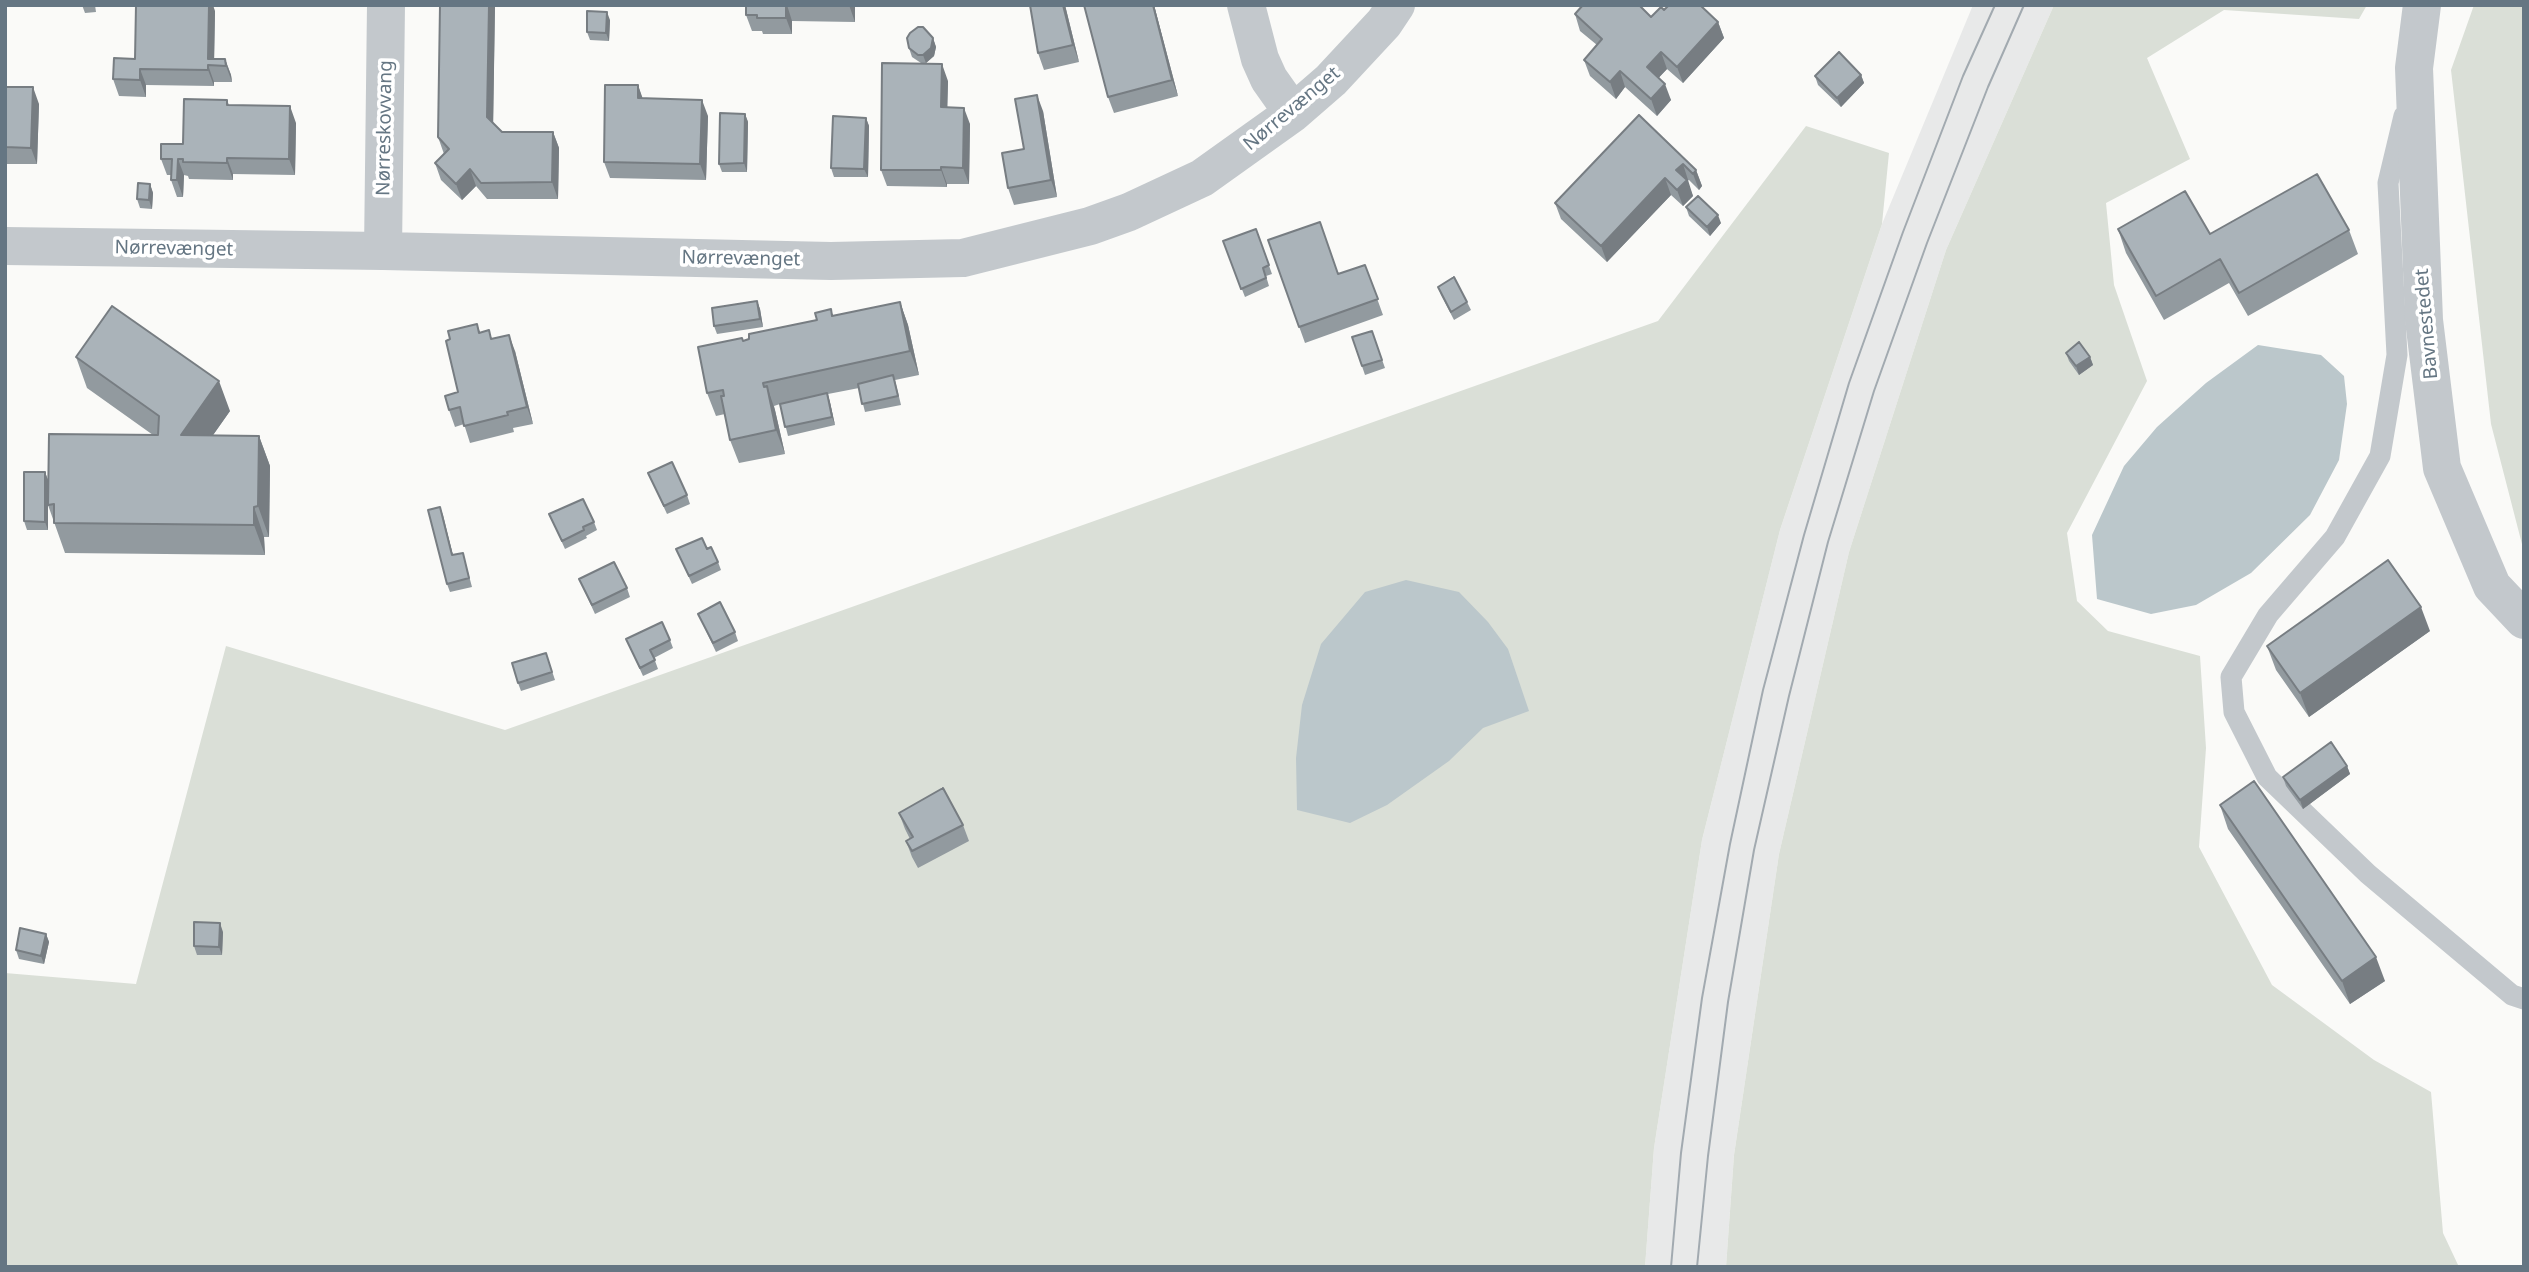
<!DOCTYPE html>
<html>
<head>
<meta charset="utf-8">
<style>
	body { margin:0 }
	#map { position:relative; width:2529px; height:1272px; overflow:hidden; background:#fafaf8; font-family:"Noto Sans",sans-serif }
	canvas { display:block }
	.frame { position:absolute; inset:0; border:7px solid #657683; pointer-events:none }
</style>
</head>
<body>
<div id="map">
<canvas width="2529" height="1272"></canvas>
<div class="frame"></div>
</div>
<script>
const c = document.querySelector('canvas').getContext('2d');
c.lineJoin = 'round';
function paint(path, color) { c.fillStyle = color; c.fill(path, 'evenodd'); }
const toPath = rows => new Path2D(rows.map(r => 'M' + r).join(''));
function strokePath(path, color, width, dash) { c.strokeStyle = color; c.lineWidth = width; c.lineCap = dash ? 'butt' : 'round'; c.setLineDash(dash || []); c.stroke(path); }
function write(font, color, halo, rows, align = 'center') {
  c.font = font + ' "Noto Sans",sans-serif'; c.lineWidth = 7; c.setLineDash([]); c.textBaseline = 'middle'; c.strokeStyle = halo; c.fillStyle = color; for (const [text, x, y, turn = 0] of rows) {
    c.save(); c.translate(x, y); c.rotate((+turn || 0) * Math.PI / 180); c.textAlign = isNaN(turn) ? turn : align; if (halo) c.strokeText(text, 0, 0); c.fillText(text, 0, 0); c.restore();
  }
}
paint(toPath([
	[1973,5,2054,5,1946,250,1849,552,1779,854,1734,1155,1726,1267,1645,1267,1654,1148,1702,840,1780,530,1882,224]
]), '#e8e9e9');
paint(toPath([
	[2054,5,2367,5,2359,19,2224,10,2147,58,2190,159,2106,203,2114,285,2147,381,2067,533,2077,601,2108,631,2200,656,2206,748,2199,847,2272,985,2374,1060,2431,1092,2443,1233,2459,1267,1726,1267,1734,1155,1779,854,1849,552,1946,250],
	[2474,5,2524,5,2524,552,2491,424,2451,70],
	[1806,126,1889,153,1882,224,1780,530,1702,840,1654,1148,1645,1267,5,1267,5,973,136,984,226,646,505,730,1658,321]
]), '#dadfd7');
paint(toPath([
	[2258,345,2321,355,2344,376,2347,404,2339,460,2310,515,2251,573,2196,605,2151,614,2097,599,2092,535,2124,466,2157,427,2206,383],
	[1406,580,1459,592,1488,622,1508,649,1529,711,1483,728,1449,761,1387,805,1350,823,1297,810,1296,758,1302,705,1321,644,1365,592]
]), '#bbc7cb');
strokePath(toPath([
	[2404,116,2388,183,2397,355,2380,456,2335,537,2268,615,2231,677,2234,712,2267,777,2368,874,2512,995,2524,999]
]), '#c3c8cc', 21);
strokePath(toPath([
	[1246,5,1260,59,1269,79,1293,113],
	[2422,5,2414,68,2424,320,2442,468,2492,586,2524,620],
	[5,246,383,251,831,261,963,258,1090,226,1129,212,1202,178,1293,113,1331,80,1384,23,1396,5],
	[383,251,386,5]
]), '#c3c8cc', 38);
strokePath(toPath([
	[1671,1267,1681,1153,1702,998,1730,844,1763,690,1804,535,1849,383,1903,232,1963,76,1995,5],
	[1697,1267,1708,1156,1728,1002,1754,850,1789,696,1828,542,1874,391,1927,243,1988,87,2024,5]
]), '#a2aab0', 2);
paint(toPath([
	[82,5,95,5,96,12,85,13],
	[223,5,278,5,278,6],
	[495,5,493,123,502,132,553,132,559,148,558,199,487,199,476,186,462,200,441,180,435,163,444,154,438,137],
	[746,5,855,5,855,22,792,21,792,34,763,34,762,31,752,31,746,15],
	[1030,5,1065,5,1079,62,1044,70,1038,53],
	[1154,5,1178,96,1114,113,1108,97],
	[1664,10,1718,22,1724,38,1683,83,1667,69,1658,78,1671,100,1657,116,1625,87,1616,99,1590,76,1584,60,1597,45,1580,31,1575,14,1651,17],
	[215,11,214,59,225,59,231,75,232,82,214,82,214,86,146,85,146,97,119,96,113,79,135,59],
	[610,20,609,41,590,40,587,32],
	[933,38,936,47,934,56,926,63,921,63,912,57,909,48],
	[1861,75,1864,83,1841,107,1818,85,1815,76],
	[948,81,947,108,970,124,969,184,947,184,947,187,887,186,881,170],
	[638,85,642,98,708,116,706,180,610,178,604,162],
	[5,87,39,104,37,164,5,164],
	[227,100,229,105,296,123,295,175,233,174,233,180,189,179,188,176,184,175,183,197,177,197,171,180,171,175,167,175,161,159,183,144],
	[1043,111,1057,197,1014,205,1008,188,1024,149],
	[745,114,748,122,747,172,722,172,719,164],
	[1639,115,1696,170,1702,186,1699,190,1689,180,1687,181,1693,196,1683,206,1671,195,1607,262,1561,219,1555,203],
	[866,118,869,126,868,177,834,177,831,168],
	[150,184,153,193,152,209,140,208,137,199],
	[1686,207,1721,223,1710,236,1689,216],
	[1256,229,1272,274,1266,276,1269,286,1245,297,1223,241],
	[2118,229,2210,234,2349,230,2358,254,2248,316,2229,283,2164,320,2126,253],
	[1268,240,1338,274,1365,265,1383,315,1305,343],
	[1438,287,1467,302,1471,310,1454,320,1441,295],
	[757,301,760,309,763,327,717,334,714,326],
	[900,302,908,325,919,375,895,380,901,405,865,412,859,388,828,394,835,425,788,436,780,404,774,406,785,454,739,463,730,440,725,414,716,416,707,393,743,341,817,320,831,309,833,316],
	[477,324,480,332,515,351,533,424,513,428,514,432,470,443,464,424,455,427,449,410,458,392,450,339],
	[1372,331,1385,368,1365,375,1352,337],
	[2066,353,2090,357,2093,365,2079,375,2069,361],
	[76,357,230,411,213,435,259,436,270,466,269,537,264,537,265,555,65,553,48,505,48,530,27,530,24,521,45,472,48,480,153,435,87,388],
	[648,473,687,495,690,504,667,514],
	[440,507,453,555,463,553,472,587,450,592,447,584],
	[549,514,594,522,597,530,586,536,587,538,565,549],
	[676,549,707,549,718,562,721,570,692,584],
	[579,579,627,588,630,597,595,614],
	[698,614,735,632,738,641,716,652],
	[2430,631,2309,717,2276,670,2267,646],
	[626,639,670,640,673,648,654,658,658,669,643,676],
	[546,653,555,680,521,691,518,683],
	[2347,766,2350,774,2303,809,2286,786,2283,777],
	[2220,805,2385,981,2350,1004,2228,829],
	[899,813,963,825,969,841,918,868,912,857,906,841,910,839,905,829],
	[223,932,222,955,197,955,194,946],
	[46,934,49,942,44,964,19,959,16,950]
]), '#929a9f');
paint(toPath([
	[209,5,213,5,215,11,214,66,208,59],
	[489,5,495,5,493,134,487,117],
	[787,5,792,21,792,34,786,18],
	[849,5,855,5,855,22],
	[1063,5,1065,5,1079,62,1073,45],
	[1153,5,1154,5,1178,96,1172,80],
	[607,12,610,20,609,41,606,33],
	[1718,22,1724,38,1683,83,1677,67],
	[933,38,936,47,934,56,926,63,923,55],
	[1661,52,1667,69,1653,84,1647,67],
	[225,59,231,75,232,82,226,66],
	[942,64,948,81,947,124,941,107],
	[208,65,214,82,214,86,208,70],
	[140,69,146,85,146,97,140,80],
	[1620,71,1625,87,1616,99,1610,82],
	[1861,75,1864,83,1841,107,1837,98],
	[1665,84,1671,100,1657,116,1651,99],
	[638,85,644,102,638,98],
	[33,87,39,104,37,164,31,148],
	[1037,95,1043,111,1057,197,1051,180],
	[702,100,708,116,706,180,700,164],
	[290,106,296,123,295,175,289,159],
	[964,108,970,124,969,184,963,168],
	[745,114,748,122,747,172,744,163],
	[866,118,869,126,868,177,864,169],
	[553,132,559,148,558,199,552,182],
	[227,158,233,174,233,180,227,163],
	[178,159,184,175,183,197,177,180],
	[1683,164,1693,196,1683,206,1677,190,1676,170],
	[941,167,947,184,947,187,941,170],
	[470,169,476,186,462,200,456,184],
	[1696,170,1702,186,1699,190,1693,174],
	[1665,178,1671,195,1607,262,1601,246],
	[150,184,153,193,152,209,149,200],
	[1718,215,1721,223,1710,236,1707,227],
	[757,301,760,309,763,327,760,319],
	[900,302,908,325,919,375,910,351],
	[509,335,515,351,533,424,527,407],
	[2090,357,2093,365,2079,375,2076,366],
	[219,381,230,411,192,465,181,435],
	[763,383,770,401,767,386,775,410,785,454,776,430],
	[827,393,830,402,835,425,832,417],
	[259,436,270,466,269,537,258,506],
	[45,472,48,480,48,530,45,522],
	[254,507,264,537,265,555,254,525],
	[440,507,443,515,455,564,452,555],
	[2421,607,2430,631,2309,717,2300,693],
	[2347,766,2350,774,2303,809,2300,800],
	[220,923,223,932,222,955,219,947],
	[46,934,49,942,44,964,41,956],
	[2376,957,2385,981,2350,1004,2342,981]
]), '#777d82');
const building = toPath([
	[136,5,209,5,208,59,225,59,226,66,208,65,208,70,140,69,140,80,113,79,114,58,135,59,136,5],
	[440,5,489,5,487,117,502,132,553,132,552,182,481,183,470,169,456,184,435,163,449,149,438,137,440,5],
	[746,5,786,5,786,18,757,18,757,15,746,15,746,5],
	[1030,5,1063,5,1073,45,1038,53,1030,5],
	[1084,5,1153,5,1172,80,1108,97,1084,5],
	[1583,5,1639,5,1651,17,1661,7,1664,10,1669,5,1700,5,1718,22,1677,67,1661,52,1647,67,1665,84,1651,99,1620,71,1610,82,1584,60,1602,39,1575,14,1583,5],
	[587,11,607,12,606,33,587,32,587,11],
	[918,27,923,27,933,38,931,48,923,55,918,55,909,48,907,38,910,33,918,27],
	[1839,52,1861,75,1837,98,1815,76,1839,52],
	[882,63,942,64,941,107,964,108,963,168,941,167,941,170,881,170,882,63],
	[605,85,638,85,638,98,702,100,700,164,604,162,605,85],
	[5,87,33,87,31,148,5,147,5,87],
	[1037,95,1051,180,1008,188,1002,153,1024,149,1015,99,1037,95],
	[184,99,227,100,227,105,290,106,289,159,227,158,227,163,183,162,183,159,178,159,177,180,171,180,172,159,161,159,161,144,183,144,184,99],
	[720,113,745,114,744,163,719,164,720,113],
	[1639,115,1696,170,1693,174,1683,164,1676,170,1687,180,1677,190,1665,178,1601,246,1555,203,1639,115],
	[833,116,866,118,864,169,831,168,833,116],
	[2317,174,2349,230,2239,293,2220,259,2156,296,2118,229,2185,191,2210,234,2317,174],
	[138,183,150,184,149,200,137,199,138,183],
	[1698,196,1718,215,1707,227,1686,207,1698,196],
	[1320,222,1338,274,1365,265,1378,299,1299,327,1268,240,1320,222],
	[1256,229,1269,265,1263,268,1266,278,1241,289,1223,241,1256,229],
	[1454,277,1467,302,1451,312,1438,287,1454,277],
	[757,301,760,319,714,326,712,308,757,301],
	[900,302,910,351,763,383,764,387,767,386,776,430,730,440,721,396,724,396,723,390,707,393,698,347,742,338,743,341,749,339,749,334,817,320,815,313,831,309,832,316,900,302],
	[112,306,219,381,181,435,259,436,258,506,254,507,254,525,54,523,54,504,48,505,49,434,158,435,159,416,76,357,112,306],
	[477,324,479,333,489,330,491,339,509,335,527,407,507,412,508,415,464,426,460,407,449,410,445,396,458,392,446,341,450,339,448,331,477,324],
	[1372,331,1382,360,1362,366,1352,337,1372,331],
	[2079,342,2090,357,2076,366,2066,353,2079,342],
	[893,375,898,396,862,404,858,384,893,375],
	[827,393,832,417,785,427,780,404,827,393],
	[672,462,687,495,664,506,648,473,672,462],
	[24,472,45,472,45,522,24,521,24,472],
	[583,499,594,522,583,527,584,530,562,541,549,514,583,499],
	[440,507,452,555,463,553,469,578,447,584,428,510,440,507],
	[702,538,707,549,711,547,718,562,689,576,676,549,702,538],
	[2388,560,2421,607,2300,693,2267,646,2388,560],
	[614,562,627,588,592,605,579,579,614,562],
	[720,602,735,632,713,643,698,614,720,602],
	[662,622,670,640,650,650,655,660,640,668,626,639,662,622],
	[546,653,552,672,518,683,512,663,546,653],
	[2331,742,2347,766,2300,800,2283,777,2331,742],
	[2254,781,2376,957,2342,981,2220,805,2254,781],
	[943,788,963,825,912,851,906,841,913,837,899,813,943,788],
	[194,922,220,923,219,947,194,946,194,922],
	[20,928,46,934,41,956,16,950,20,928]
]);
paint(building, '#aab3b9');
strokePath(building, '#777d82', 2);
write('19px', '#657683', '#fff', [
	["Nørrevænget",1292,109,-40],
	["Nørreskovvang",385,128,-89],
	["Nørrevænget",174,249,1],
	["Nørrevænget",741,259,1],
	["Bavnestedet",2427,324,-95]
]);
</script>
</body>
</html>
